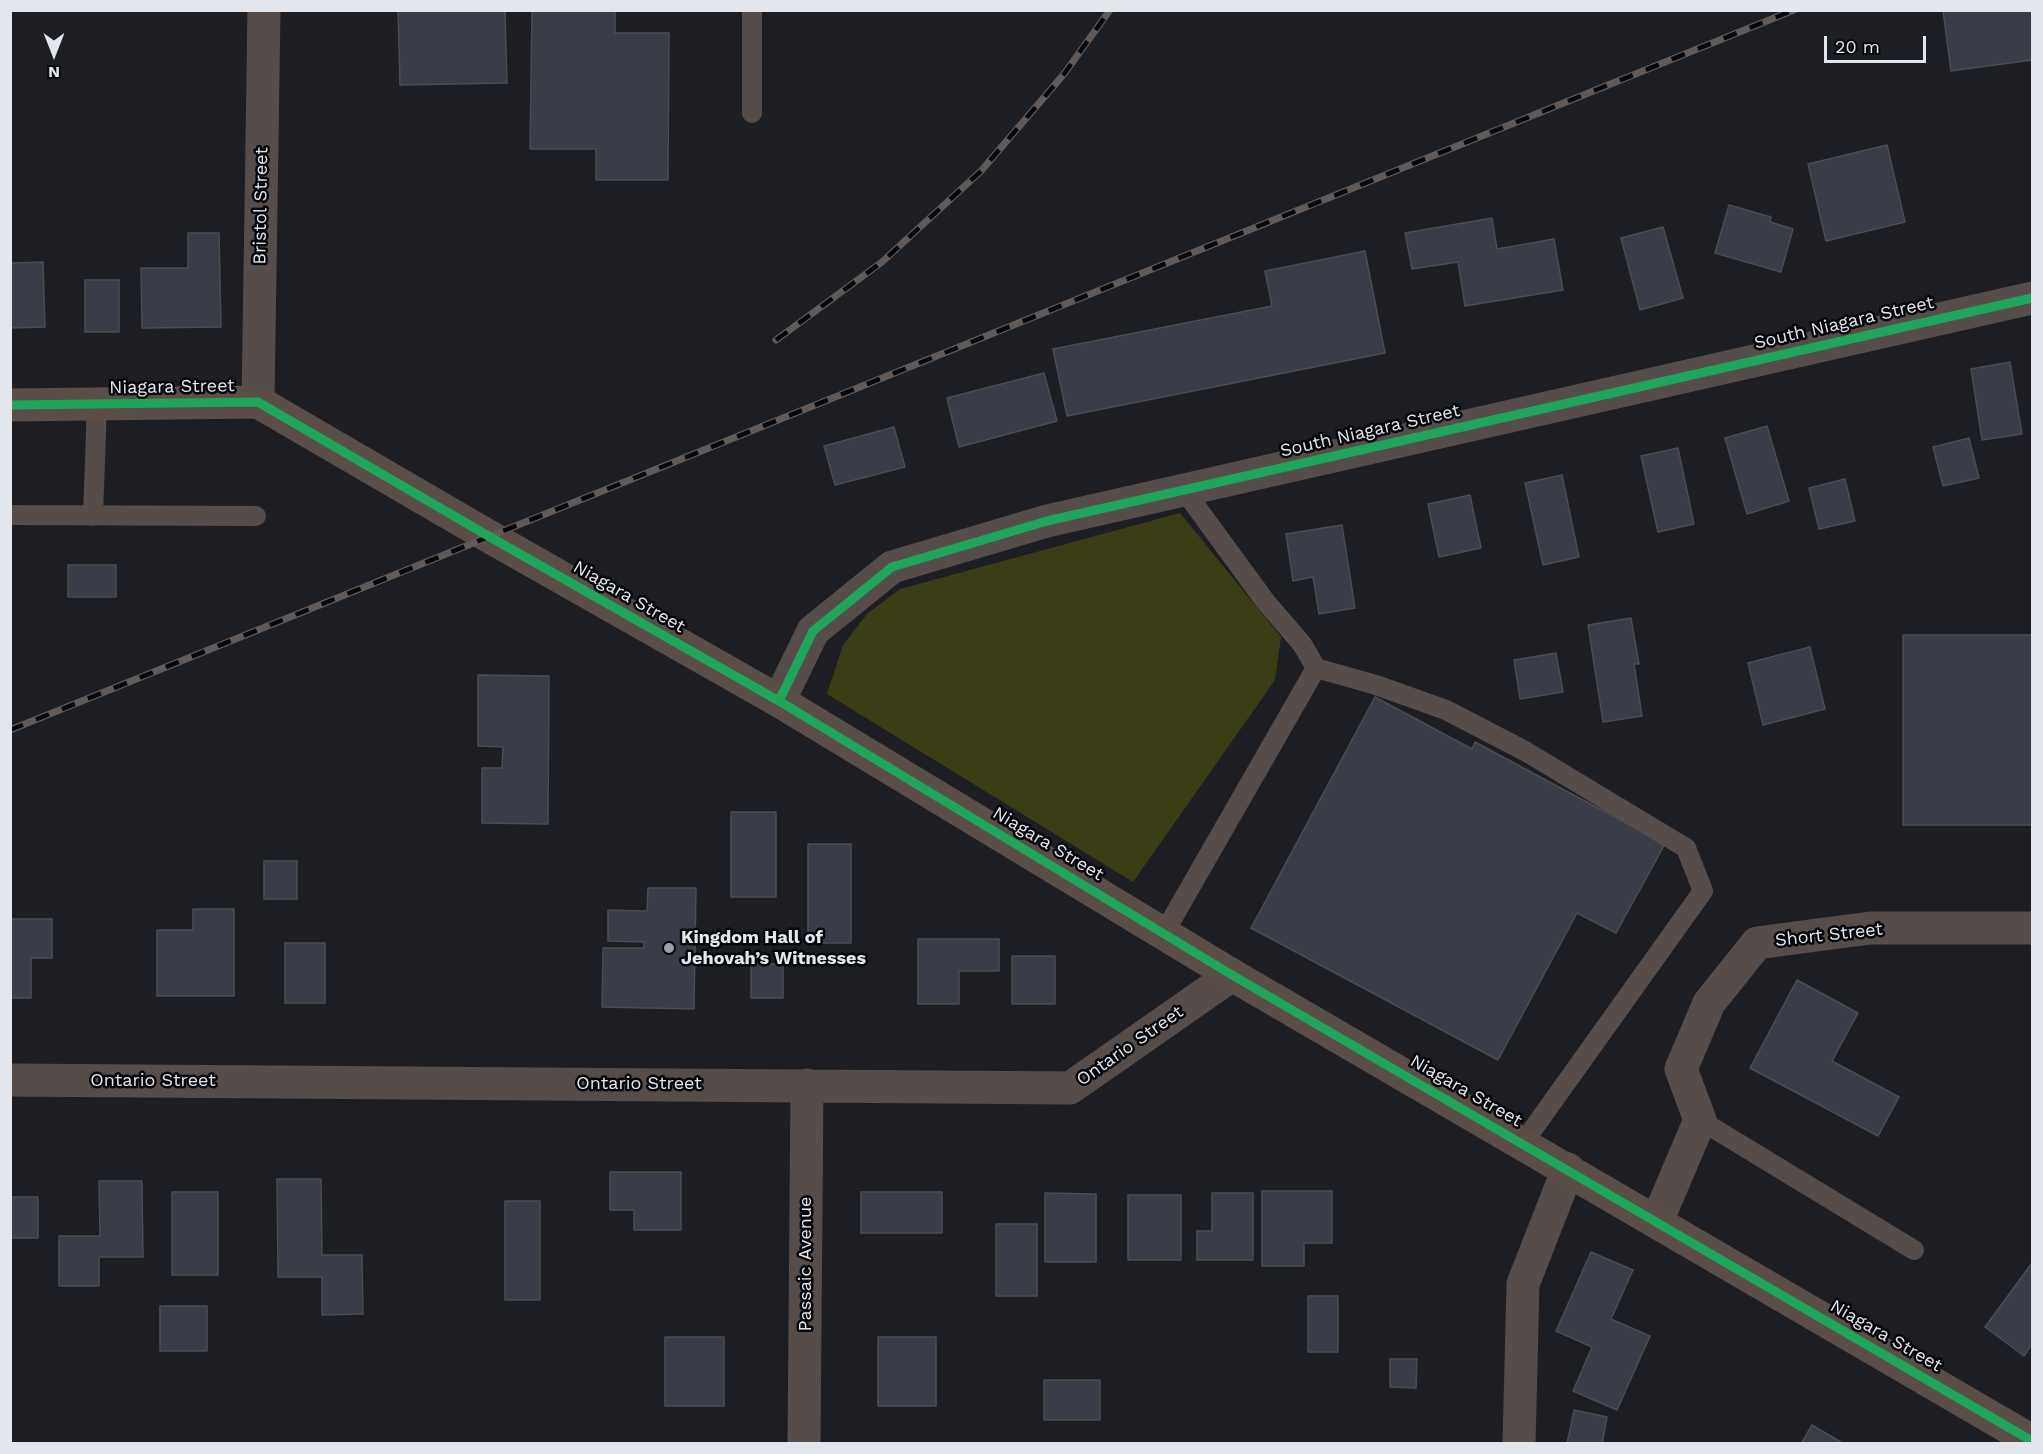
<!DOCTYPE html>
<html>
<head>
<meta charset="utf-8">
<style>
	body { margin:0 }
	#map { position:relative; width:2043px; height:1454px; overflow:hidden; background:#1d1e23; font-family:"Work Sans",sans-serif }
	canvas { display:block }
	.frame { position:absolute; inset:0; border:12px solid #e4e6ed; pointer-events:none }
	.north { position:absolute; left:24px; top:24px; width:60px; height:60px; -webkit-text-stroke:4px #06070b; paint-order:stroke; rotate:180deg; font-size:16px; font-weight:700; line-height:24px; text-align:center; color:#e4e6ed }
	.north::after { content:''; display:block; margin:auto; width:21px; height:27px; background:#e4e6ed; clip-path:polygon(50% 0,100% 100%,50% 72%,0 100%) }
	.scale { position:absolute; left:1824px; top:36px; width:102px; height:27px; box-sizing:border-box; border:3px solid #e4e6ed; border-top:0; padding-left:8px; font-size:18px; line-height:21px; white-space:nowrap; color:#e4e6ed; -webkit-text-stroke:4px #06070b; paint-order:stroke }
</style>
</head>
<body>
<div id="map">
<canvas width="2043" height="1454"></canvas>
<div class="frame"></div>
<div class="north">N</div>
<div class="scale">20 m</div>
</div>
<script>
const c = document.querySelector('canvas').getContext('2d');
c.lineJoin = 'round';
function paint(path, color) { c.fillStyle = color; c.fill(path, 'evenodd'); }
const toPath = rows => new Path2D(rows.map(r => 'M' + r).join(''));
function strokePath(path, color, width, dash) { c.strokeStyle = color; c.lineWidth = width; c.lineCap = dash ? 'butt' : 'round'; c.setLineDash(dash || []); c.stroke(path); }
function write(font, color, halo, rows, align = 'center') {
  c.font = font + ' "Work Sans",sans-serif'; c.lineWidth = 5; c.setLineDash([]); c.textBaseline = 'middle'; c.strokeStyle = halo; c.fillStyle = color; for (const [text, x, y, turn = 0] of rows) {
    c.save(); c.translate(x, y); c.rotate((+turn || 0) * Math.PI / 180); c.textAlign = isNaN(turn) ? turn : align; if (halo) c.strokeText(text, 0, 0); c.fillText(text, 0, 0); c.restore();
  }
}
paint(toPath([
	[1180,513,1281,637,1275,680,1133,882,827,694,843,645,867,614,900,589]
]), '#3b3e14');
const building = toPath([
	[398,10,505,10,507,83,400,85,398,10],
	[532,10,615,11,615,33,669,33,668,180,596,180,596,149,530,149,532,10],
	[1943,10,2032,10,2032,60,1951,71,1943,10],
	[1887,145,1905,222,1826,241,1808,164,1887,145],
	[1729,205,1771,217,1770,222,1793,229,1781,272,1715,253,1729,205],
	[1492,218,1497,249,1554,239,1563,290,1465,306,1458,262,1412,269,1405,233,1492,218],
	[1663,227,1683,298,1640,310,1621,238,1663,227],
	[188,233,219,233,221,327,142,328,141,268,188,268,188,233],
	[1365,251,1385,353,1067,416,1053,349,1272,306,1265,271,1365,251],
	[43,262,45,327,10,328,10,263,43,262],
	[85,280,119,280,119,332,85,332,85,280],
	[2010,362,2022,434,1982,440,1971,369,2010,362],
	[1044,373,1057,421,959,447,947,398,1044,373],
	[1767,426,1789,501,1747,514,1725,438,1767,426],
	[894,427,905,467,835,485,824,446,894,427],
	[1969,438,1979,478,1943,486,1933,447,1969,438],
	[1678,448,1694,524,1658,532,1641,456,1678,448],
	[1562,475,1579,557,1543,565,1525,483,1562,475],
	[1845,479,1855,521,1819,529,1809,488,1845,479],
	[1470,495,1481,548,1439,557,1428,504,1470,495],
	[1342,525,1355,608,1319,614,1313,577,1293,581,1286,534,1342,525],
	[68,565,116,565,116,597,68,597,68,565],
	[1631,618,1639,664,1634,664,1642,716,1603,722,1588,625,1631,618],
	[1903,635,2032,635,2032,825,1903,825,1903,635],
	[1810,647,1825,709,1763,725,1748,663,1810,647],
	[1556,653,1563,692,1520,699,1514,660,1556,653],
	[478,675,549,676,548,824,482,823,482,768,502,768,503,747,478,746,478,675],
	[1375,697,1472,749,1475,742,1665,844,1616,933,1577,913,1498,1060,1251,928,1375,697],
	[731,812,776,812,776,897,731,897,731,812],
	[808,844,851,844,851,943,808,943,808,844],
	[264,861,297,861,297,899,264,899,264,861],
	[648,888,696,888,694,1009,602,1007,603,948,644,948,644,942,608,941,608,910,647,911,648,888],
	[193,909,234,909,234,996,157,996,157,930,193,930,193,909],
	[11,919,52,919,52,958,31,958,31,998,10,998,11,919],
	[918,939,999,939,999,971,959,971,959,1004,918,1004,918,939],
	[285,943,325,943,325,1003,285,1003,285,943],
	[1012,956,1055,956,1055,1004,1012,1004,1012,956],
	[751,964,783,964,783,998,751,998,751,964],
	[1797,980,1858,1013,1832,1061,1899,1097,1878,1136,1750,1068,1797,980],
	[610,1172,681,1172,681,1230,634,1230,634,1210,610,1210,610,1172],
	[277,1179,321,1179,322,1255,362,1255,363,1314,322,1315,322,1277,278,1277,277,1179],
	[99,1181,142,1181,143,1257,99,1257,99,1286,59,1286,59,1236,100,1236,99,1181],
	[1262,1191,1332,1191,1332,1243,1304,1243,1304,1266,1262,1266,1262,1191],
	[172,1192,218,1192,218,1275,172,1275,172,1192],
	[861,1192,942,1192,942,1233,861,1233,861,1192],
	[1045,1193,1096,1194,1096,1262,1045,1262,1045,1193],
	[1212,1193,1253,1193,1253,1260,1197,1260,1197,1231,1212,1231,1212,1193],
	[1128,1195,1181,1195,1181,1260,1128,1260,1128,1195],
	[10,1197,38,1197,38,1238,11,1238,11,1260,10,1197],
	[505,1201,540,1201,540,1300,505,1300,505,1201],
	[996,1224,1037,1224,1037,1296,996,1296,996,1224],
	[1591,1252,1633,1270,1611,1319,1650,1336,1617,1410,1573,1391,1592,1347,1556,1331,1591,1252],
	[2032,1263,2032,1344,2024,1356,1985,1327,2032,1263],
	[1308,1296,1338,1296,1338,1352,1308,1352,1308,1296],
	[160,1306,207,1306,207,1351,160,1351,160,1306],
	[665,1337,724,1337,724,1406,665,1406,665,1337],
	[878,1337,936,1337,936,1406,878,1406,878,1337],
	[1390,1359,1417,1359,1416,1388,1390,1387,1390,1359],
	[1044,1380,1100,1380,1100,1420,1044,1420,1044,1380],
	[1574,1410,1607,1417,1602,1444,1567,1444,1574,1410],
	[1812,1425,1844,1444,1801,1444,1812,1425]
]);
paint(building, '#3a3d47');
strokePath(building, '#4c4d52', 1.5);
strokePath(toPath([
	[752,113,752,10],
	[10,515,256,516],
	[93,516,97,404],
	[1316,668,1376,685,1446,710,1525,751,1686,848,1703,891,1523,1143],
	[1164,933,1316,668,1302,644,1265,601,1184,490],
	[1700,1120,1914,1250]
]), '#564c49', 20);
strokePath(toPath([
	[258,402,264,10],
	[779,701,813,631,892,567,1047,521,2032,298],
	[10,1080,1070,1088,1232,975],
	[1657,1221,1700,1120,1681,1069,1709,1003,1757,943,1870,928,2032,928],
	[804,1444,807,1085],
	[1519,1444,1523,1284,1568,1169]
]), '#564c49', 33);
strokePath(toPath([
	[10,405,258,402,490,537,779,701,1232,975,2032,1441]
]), '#5b4d47', 33);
const rail = toPath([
	[776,340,882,262,981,171,1064,74,1110,10],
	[10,730,1794,10]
]);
strokePath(rail, '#615a59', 7);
strokePath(rail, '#06070b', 4.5, [14]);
strokePath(toPath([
	[10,405,258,402,490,537,779,701,1232,975,2032,1441],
	[779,701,813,631,892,567,1047,521,2032,298]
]), '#20a55d', 9);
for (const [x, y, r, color] of [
	[669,948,6,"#9ea0a6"]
]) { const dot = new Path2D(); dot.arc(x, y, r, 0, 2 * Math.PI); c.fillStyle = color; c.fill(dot); strokePath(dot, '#06070b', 2); }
write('18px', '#e4e6ed', '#06070b', [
	["Bristol Street",261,206,-89],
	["South Niagara Street",1844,323,-13],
	["Niagara Street",172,387,-1],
	["South Niagara Street",1370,431,-13],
	["Niagara Street",629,597,30],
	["Niagara Street",1048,844,31],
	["Short Street",1829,935,-6],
	["Ontario Street",1130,1046,-35],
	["Ontario Street",153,1081],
	["Ontario Street",639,1084],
	["Niagara Street",1466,1091,30],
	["Passaic Avenue",806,1264,-90],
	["Niagara Street",1886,1336,30]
]);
write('bold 18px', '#e4e6ed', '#06070b', [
	["Kingdom Hall of",681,938],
	["Jehovah’s Witnesses",681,959]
], 'left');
</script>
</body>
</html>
